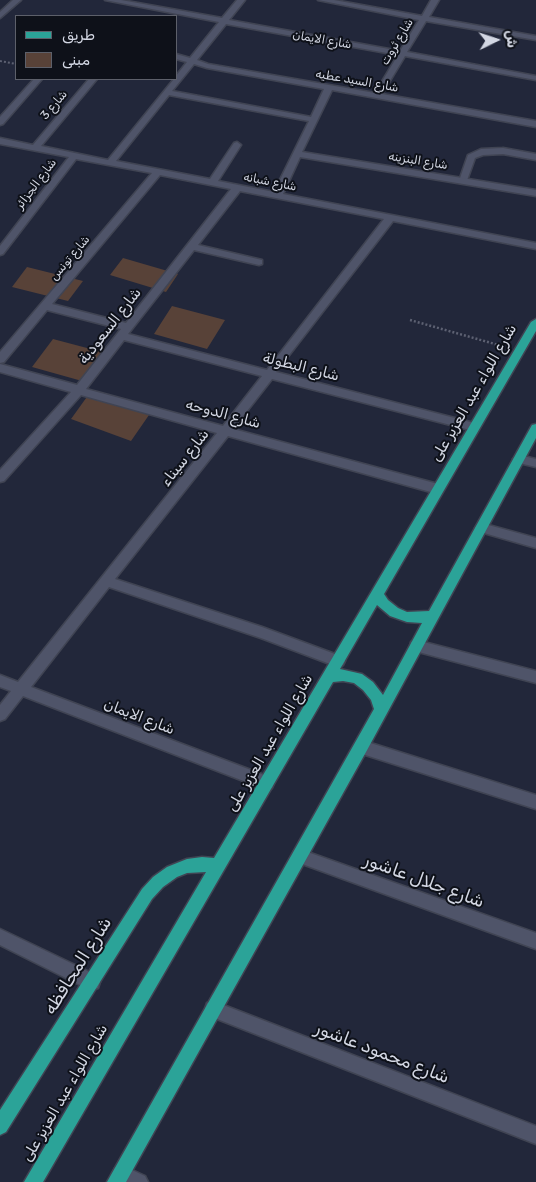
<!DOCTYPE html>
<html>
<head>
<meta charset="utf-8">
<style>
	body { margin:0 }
	#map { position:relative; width:536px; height:1182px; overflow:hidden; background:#22273a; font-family:Rubik,"Noto Sans Arabic",sans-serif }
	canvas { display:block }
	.legend { position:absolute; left:15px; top:15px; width:162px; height:65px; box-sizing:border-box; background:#0e1119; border:1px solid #5d606a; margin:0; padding:6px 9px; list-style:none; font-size:15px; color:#d3d7e3 }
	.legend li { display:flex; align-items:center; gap:10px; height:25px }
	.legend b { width:25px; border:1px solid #5d606a }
	.north { position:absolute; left:471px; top:15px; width:50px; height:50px; -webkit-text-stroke:4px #0e1119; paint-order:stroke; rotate:86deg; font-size:14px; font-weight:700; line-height:20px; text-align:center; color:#d3d7e3 }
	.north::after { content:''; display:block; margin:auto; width:18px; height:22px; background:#d3d7e3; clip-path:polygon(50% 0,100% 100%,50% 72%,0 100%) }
</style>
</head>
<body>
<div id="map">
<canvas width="536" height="1182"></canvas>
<ul class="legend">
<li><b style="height:6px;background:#2ba398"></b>طريق</li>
<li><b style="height:14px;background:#584238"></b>مبنى</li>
</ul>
<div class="north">ش</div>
</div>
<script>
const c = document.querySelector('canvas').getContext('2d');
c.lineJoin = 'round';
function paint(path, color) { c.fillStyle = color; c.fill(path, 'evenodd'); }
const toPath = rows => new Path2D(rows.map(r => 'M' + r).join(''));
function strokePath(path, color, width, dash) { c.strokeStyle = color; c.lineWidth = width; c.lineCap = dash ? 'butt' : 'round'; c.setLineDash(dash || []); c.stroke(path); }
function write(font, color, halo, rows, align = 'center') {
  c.font = font + ' Rubik,"Noto Sans Arabic",sans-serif'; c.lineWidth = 4; c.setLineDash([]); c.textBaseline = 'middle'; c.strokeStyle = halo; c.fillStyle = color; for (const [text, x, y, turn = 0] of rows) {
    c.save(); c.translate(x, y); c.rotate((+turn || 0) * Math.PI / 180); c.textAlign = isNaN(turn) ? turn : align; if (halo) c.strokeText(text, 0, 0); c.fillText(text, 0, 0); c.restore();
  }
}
paint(toPath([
	[123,258,178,274,166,292,110,275],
	[27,267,83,281,68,301,12,287],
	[172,306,225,320,207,349,154,334],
	[53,339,102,352,82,381,32,367],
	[89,394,149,415,131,441,71,419]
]), '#584238');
const service = toPath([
	[503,148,536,154,536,160,503,154,483,155,475,158,466,183,460,183,459,181,468,155,481,149,503,148]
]);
const minor = toPath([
	[13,0,21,0,0,18,0,12,13,0],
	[105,0,121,0,222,18,237,0,245,0,229,20,400,51,419,20,318,0,334,0,422,16,431,0,439,0,429,17,536,36,536,40,426,21,407,52,536,76,536,80,405,56,382,94,536,121,536,127,332,90,302,152,536,190,536,196,300,157,283,194,536,243,536,249,393,221,276,372,474,423,480,427,478,430,474,431,272,379,233,429,438,484,444,489,442,492,438,494,228,436,115,579,262,627,343,657,345,661,343,665,338,667,261,638,109,587,31,687,272,778,274,783,272,788,267,790,23,696,5,719,0,721,0,705,11,691,0,687,0,675,18,682,217,433,81,395,4,481,0,482,0,470,71,392,0,372,0,364,77,385,121,329,47,310,4,362,0,363,0,352,152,173,76,159,3,254,0,255,0,246,69,157,0,144,0,138,33,145,89,79,97,79,41,146,108,160,174,79,176,79,176,76,187,62,176,59,176,54,190,58,219,22,105,0],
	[226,24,398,55,375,93,208,64,197,60,226,24],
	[194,64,207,68,324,89,311,117,172,91,194,64],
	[169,95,309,121,274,192,218,181,241,145,237,142,234,143,210,179,116,161,169,95],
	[160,175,231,189,126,323,52,304,160,175],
	[240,191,384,219,267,370,128,334,194,250,259,265,262,264,262,260,198,245,240,191],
	[124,340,262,376,223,426,86,389,124,340],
	[34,79,42,79,3,124,0,125,0,117,34,79],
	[519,455,536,459,536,467,515,462,513,459,519,455],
	[481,523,536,538,536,548,477,531,475,528,477,525,481,523],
	[416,640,536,671,536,683,411,650,410,646,411,642,416,640],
	[361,740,536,795,536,809,356,752,354,747,356,742,361,740],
	[299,849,536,933,536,949,294,861,292,856,294,851,299,849],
	[0,929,98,976,100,982,98,988,92,990,86,988,0,945,0,929],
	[213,1001,536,1126,536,1144,207,1015,205,1009,207,1003,213,1001],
	[121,1165,145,1176,148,1182,119,1182,115,1180,112,1174,115,1168,121,1165]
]);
const primary = toPath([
	[536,319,536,331,384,594,388,600,398,608,407,612,429,611,532,425,536,424,536,438,366,752,126,1182,107,1182,374,709,371,700,363,690,354,683,343,681,333,682,43,1182,24,1182,206,872,187,873,177,877,163,887,152,899,6,1132,0,1135,0,1110,142,889,153,877,167,867,187,859,202,857,214,858,531,322,536,319],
	[377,605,390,616,407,622,422,623,383,695,373,682,362,674,340,669,377,605]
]);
strokePath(service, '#404453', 3);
strokePath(minor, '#404453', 3);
strokePath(primary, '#404453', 3);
strokePath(toPath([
	[0,61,16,64]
]), '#5d6172', 2, [2, 2]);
strokePath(toPath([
	[410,320,502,346]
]), '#5d6172', 2.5, [2, 2]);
paint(service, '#4f5469');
paint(minor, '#4f5469');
paint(primary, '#2ba398');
write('12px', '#d3d7e3', '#0e1119', [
	["شارع الايمان",322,40,10],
	["شارع ثروت",397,42,-59],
	["شارع السيد عطيه",357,81,10],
	["شارع 3",54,105,-50],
	["شارع البنزينه",418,161,9],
	["شارع شبانه",270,182,11],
	["شارع الجزائر",36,184,-53],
	["شارع تونس",70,258,-50]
]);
write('15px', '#d3d7e3', '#0e1119', [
	["شارع السعودية",110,326,-52],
	["شارع البطولة",301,367,14],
	["شارع اللواء عبد العزيز على",474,393,-60],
	["شارع الدوحه",223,414,15],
	["شارع سيناء",185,458,-52],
	["شارع الايمان",139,717,21],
	["شارع اللواء عبد العزيز على",270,743,-60],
	["شارع اللواء عبد العزيز على",65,1093,-60]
]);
write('18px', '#d3d7e3', '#0e1119', [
	["شارع جلال عاشور",424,881,20],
	["شارع المحافظه",78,966,-58],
	["شارع محمود عاشور",382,1053,21]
]);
</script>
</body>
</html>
